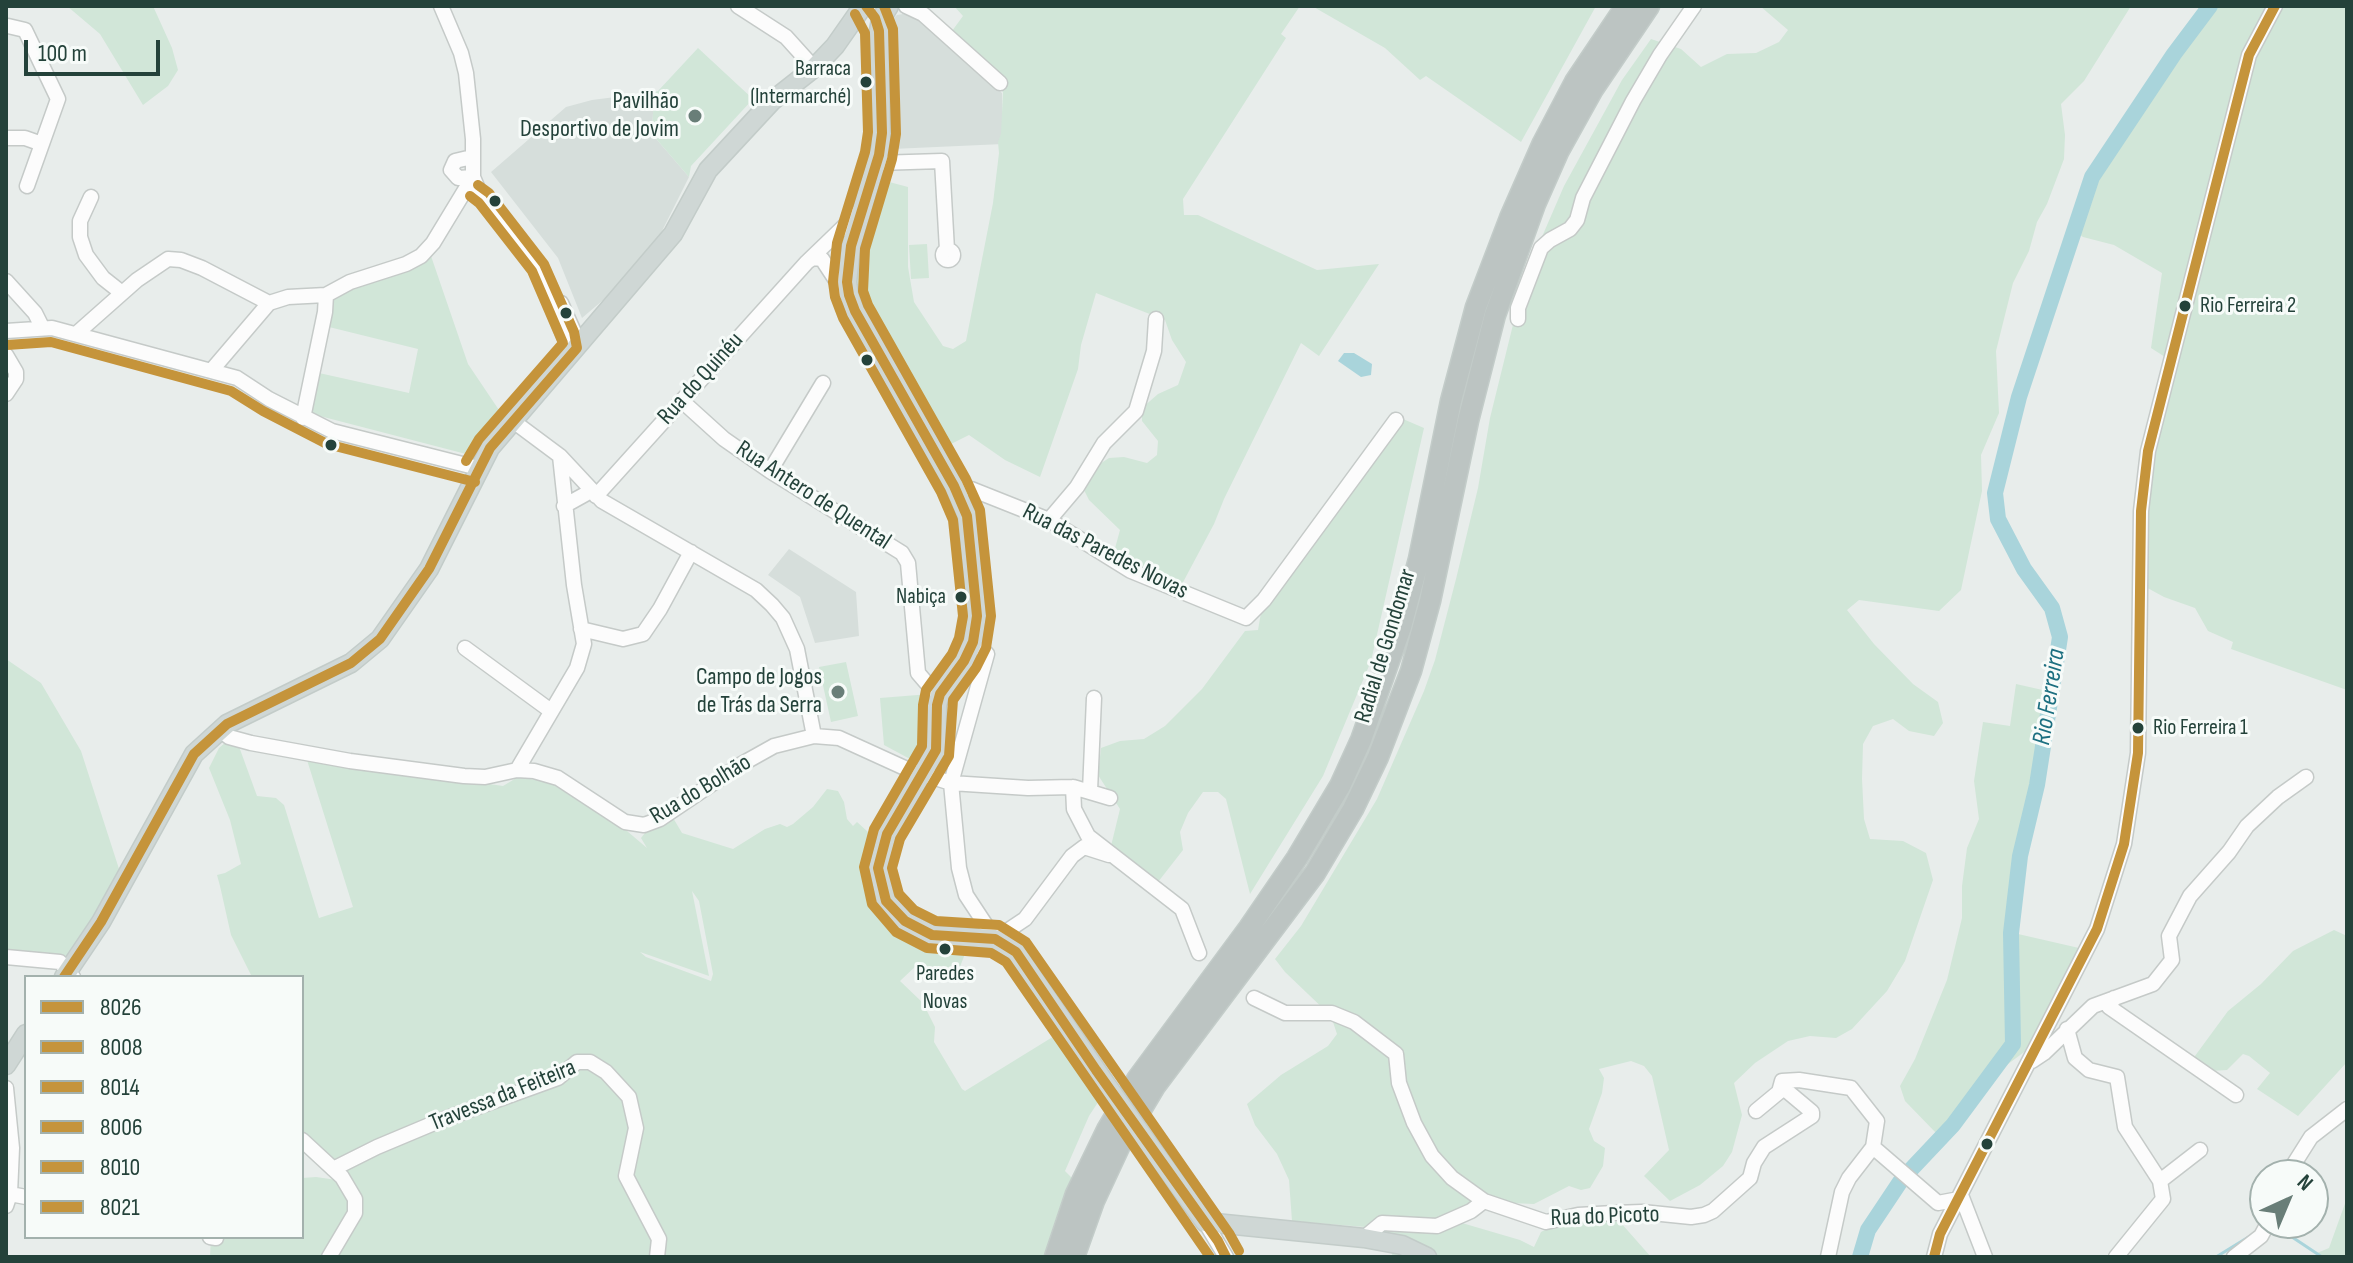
<!DOCTYPE html>
<html>
<head>
<meta charset="utf-8">
<style>
	body { margin:0 }
	#map { position:relative; width:2353px; height:1263px; overflow:hidden; background:#e8edeb; font-family:"Sofia Sans Condensed",sans-serif }
	canvas { display:block }
	.frame { position:absolute; inset:0; border:8px solid #24423a; pointer-events:none }
	.legend { position:absolute; left:24px; top:975px; width:280px; height:264px; box-sizing:border-box; background:#f7fbf9; border:2px solid #a3b1ad; margin:0; padding:10px 14px; list-style:none; font-size:24px; color:#24423a }
	.legend li { display:flex; align-items:center; gap:16px; height:40px }
	.legend b { width:40px; border:2px solid #a3b1ad }
	.north { position:absolute; left:2249px; top:1159px; width:80px; height:80px; box-sizing:border-box; background:#f7fbf9; border:2px solid #a3b1ad; border-radius:50%; rotate:44deg; font-size:22px; font-weight:700; line-height:32px; text-align:center; color:#24423a }
	.north::after { content:''; display:block; margin:auto; width:28px; height:36px; background:#697e78; clip-path:polygon(50% 0,100% 100%,50% 72%,0 100%) }
	.scale { position:absolute; left:24px; top:40px; width:136px; height:36px; box-sizing:border-box; border:4px solid #24423a; border-top:0; padding-left:10px; font-size:24px; line-height:28px; white-space:nowrap; color:#24423a; -webkit-text-stroke:6px #f7fbf9; paint-order:stroke }
</style>
</head>
<body>
<div id="map">
<canvas width="2353" height="1263"></canvas>
<div class="frame"></div>
<ul class="legend">
<li><b style="height:10px;background:#c5943b"></b>8026</li>
<li><b style="height:10px;background:#c5943b"></b>8008</li>
<li><b style="height:10px;background:#c5943b"></b>8014</li>
<li><b style="height:10px;background:#c5943b"></b>8006</li>
<li><b style="height:10px;background:#c5943b"></b>8010</li>
<li><b style="height:10px;background:#c5943b"></b>8021</li>
</ul>
<div class="north">N</div>
<div class="scale">100 m</div>
</div>
<script>
const c = document.querySelector('canvas').getContext('2d');
c.lineJoin = 'round';
function paint(path, color) { c.fillStyle = color; c.fill(path, 'evenodd'); }
const toPath = rows => new Path2D(rows.map(r => 'M' + r).join(''));
function strokePath(path, color, width, dash) { c.strokeStyle = color; c.lineWidth = width; c.lineCap = dash ? 'butt' : 'round'; c.setLineDash(dash || []); c.stroke(path); }
function write(font, color, halo, rows, align = 'center') {
  c.font = font + ' "Sofia Sans Condensed",sans-serif'; c.lineWidth = 6; c.setLineDash([]); c.textBaseline = 'middle'; c.strokeStyle = halo; c.fillStyle = color; for (const [text, x, y, turn = 0] of rows) {
    c.save(); c.translate(x, y); c.rotate((+turn || 0) * Math.PI / 180); c.textAlign = isNaN(turn) ? turn : align; if (halo) c.strokeText(text, 0, 0); c.fillText(text, 0, 0); c.restore();
  }
}
paint(toPath([
	[903,14,911,15,919,21,1002,93,1003,144,892,149,898,138,894,64,888,64,889,23,897,15],
	[654,92,652,134,689,177,661,233,616,289,582,318,558,258,491,172,566,107,592,100],
	[789,549,856,592,859,636,815,643,800,597,768,575]
]), '#d6dedb');
paint(toPath([
	[67,6,153,6,172,48,178,70,168,86,143,105,100,34],
	[954,6,1300,6,1281,34,1286,38,1183,199,1184,215,1198,215,1317,270,1379,264,1319,356,1301,343,1224,499,1214,524,1181,586,1126,561,1114,552,1120,530,1089,500,1081,484,1095,467,1109,458,1124,457,1147,463,1157,455,1158,441,1142,421,1142,408,1158,394,1178,385,1186,362,1172,340,1165,320,1096,293,1081,345,1078,369,1040,477,1005,460,969,435,941,449,860,296,854,269,878,179,908,187,908,267,914,302,943,346,953,349,966,341,993,203,999,153,998,142,1001,134,1003,92,976,68,952,31,963,16],
	[1312,6,1408,7,1596,6,1521,142,1426,76,1420,80,1385,48],
	[1760,6,2131,6,2084,81,2061,104,2065,135,2064,159,2047,204,2037,222,2029,251,2013,283,1996,351,1999,413,1981,455,1982,491,1961,590,1939,611,1859,600,1847,610,1874,644,1913,684,1938,702,1943,723,1934,736,1909,731,1893,719,1873,726,1863,744,1862,779,1864,819,1870,839,1903,841,1926,853,1933,880,1905,961,1887,991,1852,1029,1836,1038,1810,1036,1788,1041,1755,1063,1734,1083,1742,1115,1732,1152,1723,1166,1700,1185,1670,1201,1644,1176,1669,1150,1652,1076,1644,1066,1631,1061,1599,1069,1604,1078,1602,1093,1589,1129,1594,1141,1605,1148,1603,1166,1590,1188,1581,1190,1569,1186,1534,1204,1511,1203,1491,1195,1476,1198,1462,1218,1462,1223,1520,1240,1534,1247,1541,1232,1554,1225,1594,1217,1621,1223,1651,1257,1393,1257,1386,1237,1365,1227,1292,1221,1289,1180,1277,1154,1255,1125,1247,1104,1281,1075,1328,1046,1337,1034,1331,1016,1285,972,1275,959,1301,926,1377,799,1424,691,1435,660,1456,579,1478,488,1490,418,1525,276,1564,186,1622,80,1651,39,1681,49,1701,67,1727,54,1756,53,1779,42,1788,30],
	[2206,6,2347,6,2347,690,2231,649,2233,642,2208,631,2195,608,2164,597,2142,585,2146,576,2149,538,2149,469,2176,364,2151,348,2162,273,2114,245,2083,237,2068,227,2076,206,2108,149,2125,131,2127,114,2152,78,2184,44],
	[698,48,753,99,691,166,689,177,652,134,654,92,658,91],
	[927,244,929,278,911,279,909,245],
	[431,256,468,364,503,416,466,454,312,414,319,373,409,393,418,349,329,327,332,298],
	[1403,419,1424,428,1371,661,1323,776,1250,894,1226,799,1218,792,1203,792,1188,813,1180,832,1183,850,1158,882,1111,846,1120,809,1098,775,1101,748,1120,741,1144,739,1165,726,1202,689,1245,631,1258,630,1262,607,1358,476],
	[6,659,41,683,81,751,120,872,70,955,56,958,6,952],
	[846,662,858,716,831,722,819,667],
	[2016,684,2056,693,2050,711,2024,849,2010,888,2005,931,2079,948,2031,1047,2008,1064,1937,1134,1905,1101,1900,1086,1915,1059,1947,980,1962,918,1962,886,1967,848,1979,819,1974,781,1983,722,2010,726],
	[930,694,934,709,926,757,910,759,884,745,880,698],
	[237,741,257,796,276,798,284,805,319,918,353,907,307,760,338,762,503,786,518,777,549,782,627,831,647,848,641,838,666,806,682,833,733,849,765,829,780,824,787,827,793,824,813,807,827,789,838,791,844,802,847,819,853,826,857,822,878,841,901,925,970,941,956,977,944,978,934,975,919,963,900,981,923,1003,935,1027,934,1042,962,1089,965,1091,1064,1030,1106,1090,1089,1116,1065,1171,1072,1178,1046,1257,210,1257,211,1237,302,1237,302,1178,316,1177,337,1180,302,1149,302,977,252,977,231,935,220,886,217,875,225,873,241,864,230,820,209,768,219,748,226,742],
	[692,891,699,901,713,974,711,981,646,957,640,952,709,976],
	[2334,930,2347,936,2347,1062,2298,1116,2257,1089,2270,1073,2249,1056,2243,1054,2227,1070,2211,1071,2192,1060,2228,1011,2261,984,2293,951],
	[2347,1198,2347,1257,2314,1257,2317,1253,2329,1248]
]), '#d1e6d8');
paint(toPath([
	[1344,353,1354,353,1372,364,1371,375,1361,377,1338,361]
]), '#a9d4db');
strokePath(toPath([
	[2271,1233,2286,1233,2322,1257],
	[2216,1257,2255,1233]
]), '#a9d4db', 3);
strokePath(toPath([
	[1860,1257,1868,1230,1902,1179,1953,1125,2013,1044,2011,933,2020,856,2037,785,2060,637,2052,608,2024,569,1998,519,1995,493,2019,397,2092,177,2174,54,2210,6]
]), '#a9d4db', 16);
const minor = toPath([
	[441,6,461,53,466,73,473,139,473,177,481,196,534,263,566,341,565,361],
	[738,6,786,37,814,68],
	[906,6,923,14,1000,83],
	[8,26,25,30,58,99,27,186],
	[6,138,25,138,42,144],
	[472,157,455,161,451,170,458,178,473,177],
	[877,163,942,161,947,250],
	[91,197,80,221,80,237,86,255,103,278,122,293],
	'943 255a5 5 0 1 1 10 0a5 5 0 1 1-10 0Z',
	[807,262,813,258,822,259,847,297],
	[6,281,35,313,42,327],
	[561,303,574,332,577,348],
	[1518,319,1518,308,1541,248,1550,240,1570,229,1577,220,1583,198,1633,101,1660,55,1694,6],
	[6,331,52,328,237,378,269,399,332,431,478,468],
	[76,334,137,280,168,259,181,260,202,268,269,303,288,297,326,295,350,282,406,264,421,256,433,243,473,177],
	[6,355,16,372,16,379,6,394],
	[211,371,269,303],
	[682,401,724,439,770,471,902,553,908,563,918,673,930,687,940,694],
	[303,418,325,312,326,295],
	[513,421,560,456,602,501,756,590,772,605,783,618,797,649,814,736],
	[770,471,823,383],
	[954,486,971,489,1049,520,1131,571,1246,618,1264,600,1396,420],
	[596,496,807,262,862,209],
	[564,506,591,491],
	[1049,520,1077,487,1104,443,1136,411,1154,351,1156,319],
	[581,629,623,639,643,634,660,609,691,552],
	[973,642,987,654,951,783,959,868,966,895,995,939,1025,919,1072,856,1084,847,1109,855],
	[465,648,551,711],
	[220,730,229,737,251,743,350,761,464,776,485,777,517,770,534,771,558,778,625,822,644,825,660,819,740,765,774,746,814,736,839,738,907,769,951,783,1028,788,1073,787,1110,798],
	[517,770,577,668,584,644,574,585,560,456],
	[1073,787,1074,809,1088,836,1182,909,1199,953],
	[1090,791,1094,698],
	[6,957,60,962,73,977],
	[1254,998,1285,1013,1332,1013,1354,1022,1396,1054,1399,1083,1414,1123,1432,1156,1452,1178,1484,1201],
	[2114,998,2109,1007,2236,1095],
	[2067,1029,2075,1058,2089,1070,2117,1077,2125,1127,2160,1181,2163,1199,2116,1257],
	[2032,1061,2044,1053,2093,1006,2153,984,2172,960,2169,936,2190,896,2229,852,2247,826,2278,797,2306,777],
	[6,1088,12,1148,10,1194,6,1206],
	[1756,1111,1779,1092,1782,1081,1799,1080,1851,1088,1877,1121,1873,1147],
	[302,1140,342,1177,355,1199,355,1213,329,1257],
	[1873,1147,1938,1203,1959,1199],
	[333,1169,377,1147,439,1121,558,1078,577,1062,590,1062,606,1072,629,1097,636,1128,626,1176,659,1239,657,1257],
	[2287,1175,2311,1137,2347,1109],
	[2160,1181,2200,1150],
	[10,1194,26,1197],
	[1961,1195,1985,1257],
	[1205,1222,1226,1257],
	[210,1237,216,1238],
	[1364,1238,1382,1223,1437,1226,1471,1211,1484,1201,1546,1222,1578,1215,1614,1213,1642,1212,1691,1217,1704,1215,1713,1211,1750,1178,1754,1163,1764,1147,1812,1116,1812,1112,1781,1086],
	[1828,1257,1842,1192,1849,1178,1873,1147],
	[1934,1257,1940,1234,2097,929,2124,844,2138,753,2141,511,2148,451,2249,55,2275,6],
	[2234,1257,2261,1236,2268,1223]
]);
const major = toPath([
	[889,6,881,19,879,31,881,147,851,246,847,282,849,295,855,311,954,486,967,516,977,616,973,642,964,661,940,694,937,705,936,750,887,834,878,868,886,901,905,921,932,935,995,939,1016,952,1103,1080],
	[64,977,101,922,194,754,227,724,351,663,380,639,429,569,490,448,673,234,708,170,772,101,814,68,835,46,863,6],
	[6,1065,26,1034],
	[1147,1142,1205,1222,1364,1238,1402,1245,1427,1257]
]);
const highway = toPath([
	[1055,1257,1076,1194,1107,1130,1138,1078,1249,928,1297,858,1340,786,1361,740,1401,627,1419,559,1451,401,1476,307,1510,218,1543,143,1575,82,1626,6],
	[1074,1257,1094,1201,1121,1143,1155,1086,1315,873,1353,809,1378,757,1411,671,1430,601,1468,421,1495,315,1535,204,1558,152,1593,89,1649,6]
]);
strokePath(minor, '#c5cac8', 17);
strokePath(major, '#c3ccc9', 21);
strokePath(highway, '#c3ccc9', 23);
strokePath(minor, '#fcfcfc', 14);
strokePath(major, '#cfd7d5', 18);
strokePath(highway, '#bcc4c2', 20);
const majorBridge = toPath([
	[1103,1080,1147,1142]
]);
strokePath(majorBridge, '#c3ccc9', 21, []);
strokePath(majorBridge, '#cfd7d5', 18);
strokePath(toPath([
	[866,6,875,18,879,31,882,133,879,155,851,246,847,282,849,295,855,311,954,486,967,516,977,616,973,642,964,661,940,694,937,705,936,750,887,834,878,868,886,901,905,921,932,935,995,939,1016,952,1096,1070,1218,1241,1226,1257]
]), '#c5943b', 10);
strokePath(toPath([
	[855,14,865,33,868,132,865,152,837,243,833,282,835,297,843,318,941,492,953,520,963,616,959,638,952,654,926,690,923,705,922,746,874,829,864,867,872,904,896,932,927,948,991,953,1006,962,1210,1257]
]), '#c5943b', 10);
strokePath(toPath([
	[884,6,893,29,896,134,892,159,865,249,863,291,868,305,966,479,980,510,991,616,986,648,976,668,953,700,949,756,900,839,892,868,899,894,914,910,936,921,999,925,1026,942,1229,1233,1239,1251]
]), '#c5943b', 10);
strokePath(toPath([
	[1934,1257,1940,1234,2097,929,2124,844,2138,753,2141,511,2148,451,2249,55,2275,6]
]), '#c5943b', 10);
strokePath(toPath([
	[64,977,101,922,194,754,227,724,351,663,380,639,429,569,490,448,577,348,574,332,544,264,489,193,478,185]
]), '#c5943b', 10);
strokePath(toPath([
	[7,345,51,342,231,391,263,411,327,444,475,482],
	[466,461,479,439,563,343,532,271,479,203,470,196]
]), '#c5943b', 10);
for (const [x, y, r, color] of [
	[866,82,7,"#24423a"],
	[695,116,8,"#697e78"],
	[495,201,7,"#24423a"],
	[2185,306,7,"#24423a"],
	[566,313,7,"#24423a"],
	[867,360,7,"#24423a"],
	[331,445,7,"#24423a"],
	[961,597,7,"#24423a"],
	[838,692,8,"#697e78"],
	[2138,728,7,"#24423a"],
	[945,949,7,"#24423a"],
	[1987,1144,7,"#24423a"]
]) { const dot = new Path2D(); dot.arc(x, y, r, 0, 2 * Math.PI); c.fillStyle = color; c.fill(dot); strokePath(dot, '#f7fbf9', 3); }
write('22px', '#24423a', '#f7fbf9', [
	["Barraca",851,69],
	["(Intermarché)",851,97],
	["Rio Ferreira 2",2200,306,"left"],
	["Nabiça",946,597],
	["Rio Ferreira 1",2153,728,"left"],
	["Paredes",945,974,"center"],
	["Novas",945,1002,"center"]
], 'right');
write('24px', '#24423a', '#f7fbf9', [
	["Pavilhão",679,102],
	["Desportivo de Jovim",679,130],
	["Campo de Jogos",822,678],
	["de Trás da Serra",822,706]
], 'right');
write('24px', '#24423a', '#f7fbf9', [
	["Rua do Quinéu",701,379,-48],
	["Rua Antero de Quental",813,496,33],
	["Rua das Paredes Novas",1105,552,27],
	["Radial de Gondomar",1386,646,-73],
	["Rua do Bolhão",701,790,-31],
	["Travessa da Feiteira",503,1096,-22],
	["Rua do Picoto",1605,1217,-2]
]);
write('italic 26px', '#1c6f80', '#f7fbf9', [
	["Rio Ferreira",2050,697,-81]
]);
</script>
</body>
</html>
